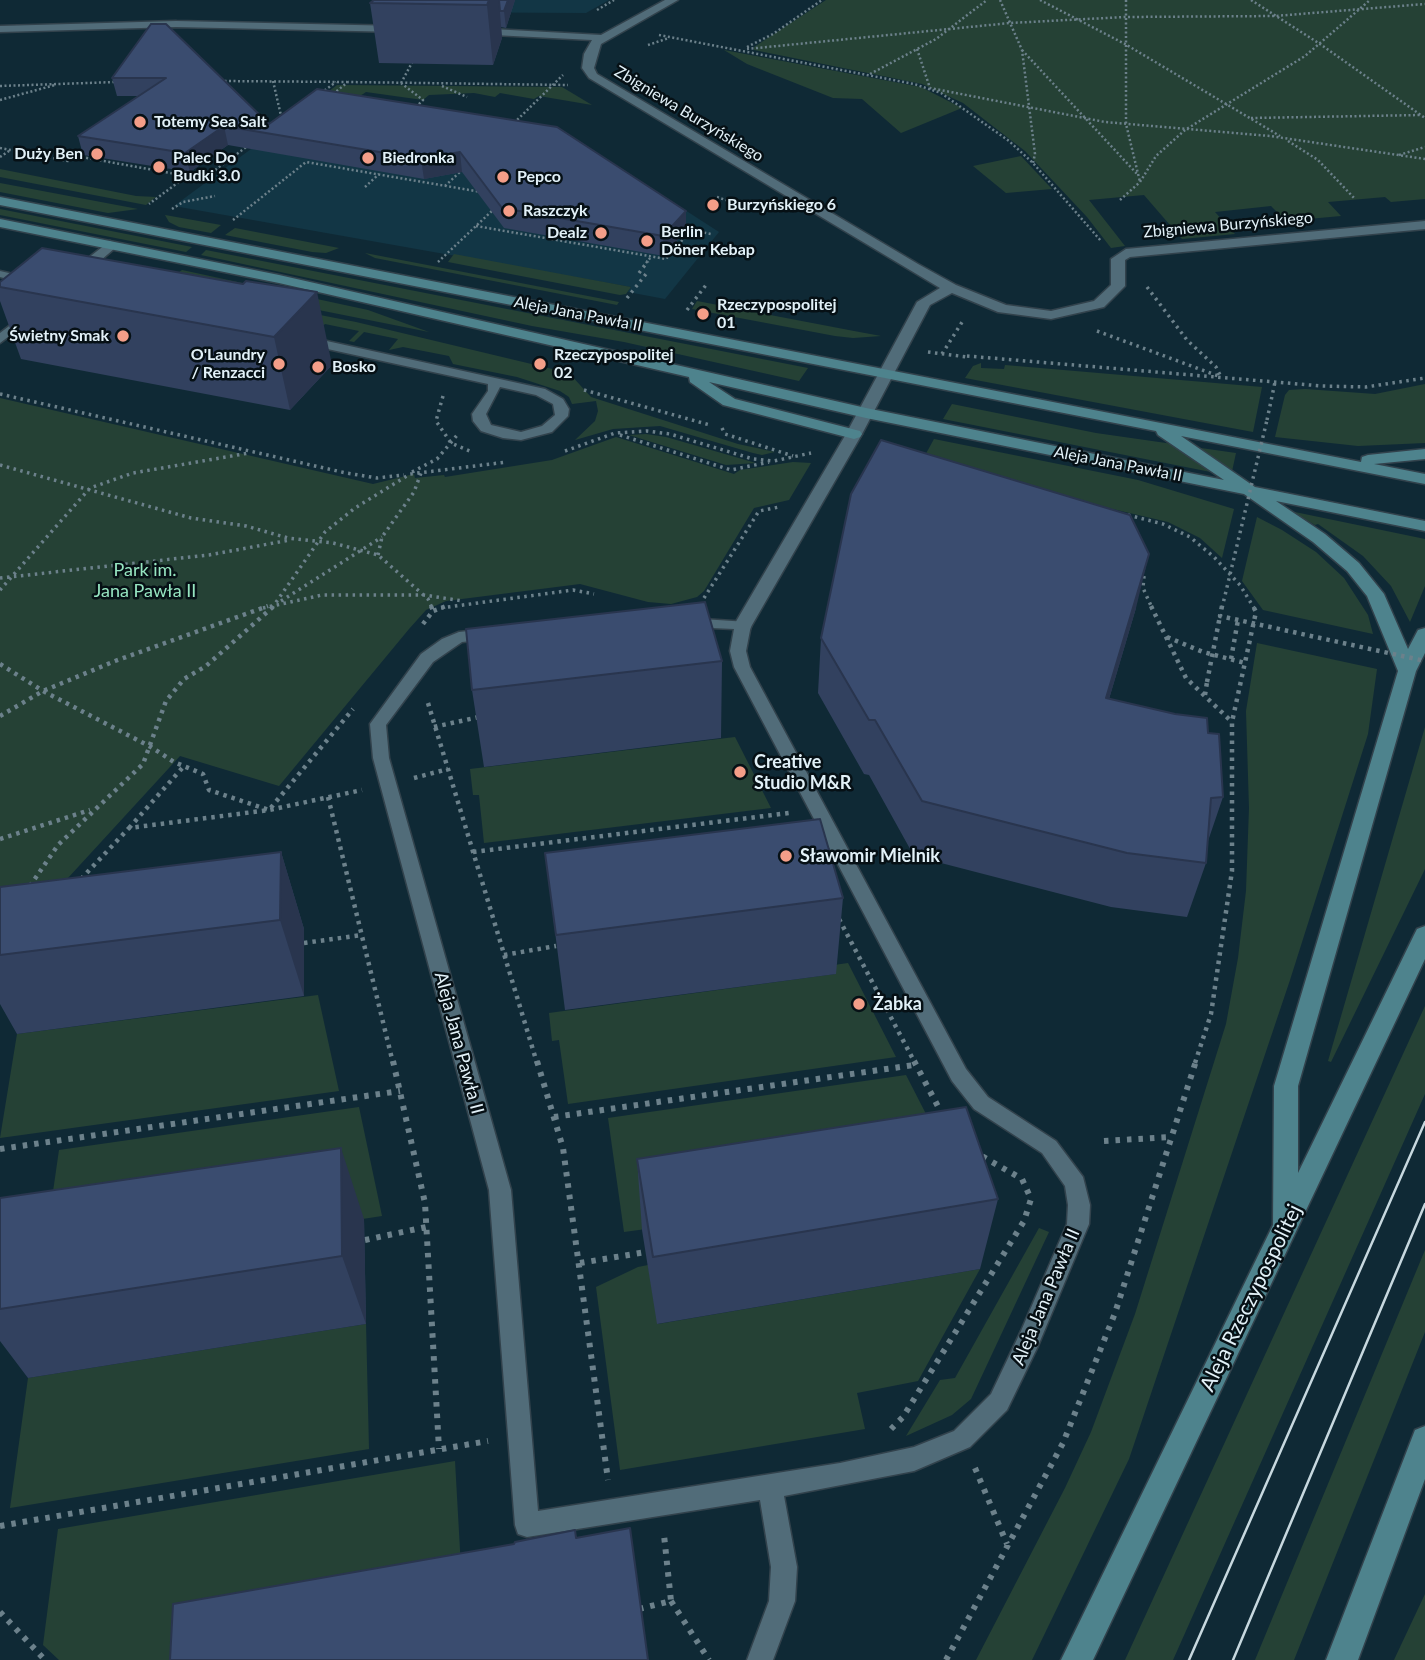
<!DOCTYPE html>
<html>
<head>
<meta charset="utf-8">
<style>
	body { margin:0 }
	canvas { display:block; background:#0f2935 }
</style>
</head>
<body>
<canvas width="1425" height="1660"></canvas>
<script>
const c = document.querySelector('canvas').getContext('2d');
c.lineJoin = 'round';
function paint(path, color) { c.fillStyle = color; c.fill(path, 'evenodd'); }
const toPath = rows => new Path2D(rows.map(r => 'M' + r).join(''));
function strokePath(path, color, width, dash) { c.strokeStyle = color; c.lineWidth = width; c.lineCap = dash ? 'butt' : 'round'; c.setLineDash(dash || []); c.stroke(path); }
function write(font, color, halo, rows, align = 'center') {
  c.font = font + ' Lato,sans-serif'; c.lineWidth = 5; c.setLineDash([]); c.textBaseline = 'middle'; c.strokeStyle = halo; c.fillStyle = color; for (const [text, x, y, turn = 0] of rows) {
    c.save(); c.translate(x, y); c.rotate((+turn || 0) * Math.PI / 180); c.textAlign = isNaN(turn) ? turn : align; if (halo) c.strokeText(text, 0, 0); c.fillText(text, 0, 0); c.restore();
  }
}
paint(toPath([
	[400,0,609,0,586,13,414,12],
	[320,98,575,139,719,232,665,299,628,292,631,287,174,206]
]), '#123645');
paint(toPath([
	[826,0,1425,0,1425,199,1391,202,1385,197,1328,202,1341,216,1286,221,1271,206,1215,212,1235,234,1182,239,1144,195,1089,200,1125,246,1111,248,1087,217,1025,151,963,103,922,84,754,50,754,47],
	[724,50,921,87,962,108,901,133,862,99,833,98,747,64],
	[337,85,562,87,592,105,539,96,534,99,500,93,495,97,474,93,429,95,423,100,366,92,357,98,320,98],
	[1021,156,1052,189,1006,193,973,166],
	[0,169,136,196,156,197,146,205,0,177],
	[0,183,138,209,108,213,0,192],
	[0,209,192,247,186,252,70,229,0,215],
	[165,215,221,225,211,233,179,227,169,222],
	[235,228,339,248,326,253,312,252,225,235],
	[206,250,808,368,799,381,624,342,532,326,201,255],
	[365,253,619,302,617,305,375,258],
	[454,254,631,287,626,294,620,295,448,262],
	[182,270,368,310,429,332,173,281,171,278],
	[243,300,356,322,569,373,591,397,738,444,775,452,762,455,753,453,660,426,613,429,575,440,595,421,598,411,596,401,572,404,569,397,560,391,517,377,453,364,449,356,403,347,389,350,398,339,364,332,354,342,349,341,359,331,325,324,314,334],
	[697,301,854,331,881,336,853,338,835,336,692,309],
	[981,363,981,368,1004,369,1005,365,1262,387,1253,432,965,378,973,366],
	[1425,384,1425,443,1358,446,1275,437,1285,395,1289,390,1305,389,1375,394],
	[0,398,373,484,414,474,415,478,444,475,445,477,552,460,616,437,734,474,740,470,793,462,811,463,789,500,754,508,704,591,697,597,671,604,648,602,580,584,446,601,426,610,409,629,279,786,180,756,0,952],
	[952,404,1096,433,1236,453,1231,476,943,419],
	[646,434,666,437,756,463,726,465,629,435],
	[934,439,1138,480,1234,509,1222,558,1200,538,1168,522,928,466,923,459],
	[1290,511,1425,539,1425,586,1410,622,1391,586,1363,556,1318,524,1315,525],
	[1257,517,1282,530,1316,552,1344,578,1368,615,1373,634,1263,610,1242,581],
	[1257,643,1377,669,1368,734,1290,980,1129,1459,1032,1660,976,1660,1065,1488,1091,1432,1135,1314,1226,1024,1238,958,1246,891,1249,808,1246,711],
	[1425,727,1425,869,1331,1062,1328,1061],
	[735,737,771,808,484,843,479,795,473,795,470,769],
	[848,963,896,1057,568,1104,559,1040,552,1041,549,1013,835,974,834,965],
	[318,995,339,1091,0,1138,17,1034],
	[1425,1006,1425,1094,1173,1660,1125,1660],
	[906,1075,963,1186,624,1232,608,1118],
	[359,1107,382,1216,42,1268,59,1150],
	[1039,1228,1049,1232,971,1399,952,1415,906,1436,940,1380,955,1378],
	[1425,1250,1425,1332,1294,1660,1255,1660],
	[648,1265,658,1324,980,1269,918,1381,857,1393,865,1429,620,1470,596,1287,638,1267],
	[366,1324,369,1449,10,1508,28,1378],
	[455,1461,461,1568,187,1660,59,1660,43,1645,58,1529],
	[1425,1594,1425,1660,1394,1660,1401,1645]
]), '#254135');
const lane = toPath([
	[0,271,35,279,37,281,31,285,0,277,0,271],
	[29,311,33,312,33,318,0,343,0,333,29,311],
	[304,336,545,389,563,399,569,409,568,416,552,432,521,440,503,438,481,431,473,421,472,414,488,391,488,384,300,343,298,340,304,336],
	[500,387,536,395,553,404,555,415,542,426,521,432,491,425,486,414,500,387],
	[625,614,748,622,751,625,746,651,750,667,966,1069,988,1097,1056,1141,1083,1177,1090,1205,1089,1224,1038,1346,1007,1410,970,1447,914,1471,784,1496,797,1567,795,1601,773,1660,747,1660,769,1601,771,1567,760,1500,527,1537,518,1534,515,1525,489,1190,373,758,370,724,421,654,442,639,459,632,625,614],
	[625,624,734,629,730,651,734,667,952,1081,974,1109,1042,1153,1065,1186,1068,1205,1067,1224,1021,1331,991,1394,954,1431,914,1447,840,1463,538,1511,511,1190,389,758,386,725,433,662,462,642,625,624]
]);
const street = toPath([
	[665,0,678,0,601,44,594,68,597,74,918,264,956,285,1006,305,1051,311,1094,301,1111,285,1111,259,1126,249,1425,221,1425,229,1130,257,1125,260,1125,286,1104,307,1051,319,998,312,952,293,930,305,862,434,752,625,750,629,736,629,734,625,846,434,917,302,940,288,589,78,582,68,584,54,592,40,474,34,469,31,474,28,601,35,665,0],
	[176,21,400,26,405,29,400,32,176,27,0,32,0,26,176,21],
	[110,241,117,245,115,248,79,279,69,279,69,273,110,241]
]);
const secondary = toPath([
	[0,197,1361,462,1362,457,1368,455,1425,449,1425,459,1374,464,1425,474,1425,484,1181,436,1255,487,1425,521,1425,531,1276,501,1325,534,1359,563,1384,594,1408,649,1418,630,1425,628,1425,653,1416,671,1298,1086,1298,1173,1414,935,1417,929,1425,926,1425,959,1093,1660,1061,1660,1273,1225,1274,1086,1398,671,1367,596,1347,571,1313,542,1244,494,866,418,709,382,735,399,860,431,862,434,860,437,854,439,723,405,690,382,689,377,279,283,0,227,0,219,279,275,866,408,1224,480,1158,435,1156,431,0,205,0,197],
	[1425,1426,1425,1479,1358,1660,1326,1660,1415,1430,1425,1426]
]);
strokePath(lane, '#32424c', 3);
strokePath(street, '#32424c', 3);
strokePath(secondary, '#32424c', 3);
strokePath(toPath([
	[1000,0,1022,50,1035,154,1033,163],
	[1040,0,1125,44,1280,136],
	[1126,0,1126,124,1140,182],
	[1251,0,1320,44,1425,118],
	[597,10,614,0],
	[659,35,914,84,941,93,1009,141,1033,163,1101,241],
	[648,45,669,38],
	[747,47,773,34,822,0],
	[747,49,1010,23,1125,17,1275,16,1425,4],
	[917,49,930,88,1105,122,1270,136,1425,159],
	[1022,50,1138,175],
	[870,74,936,39,987,0],
	[220,81,347,82],
	[273,81,282,120],
	[401,83,414,59],
	[401,83,423,100,414,109],
	[0,86,116,82],
	[442,86,467,97],
	[321,93,336,82],
	[333,94,348,82,568,85],
	[0,100,55,85],
	[1251,118,1421,115],
	[514,123,563,75],
	[1288,141,1318,160,1355,199],
	[0,148,68,161,76,156],
	[86,149,76,156,187,176,149,204],
	[1399,155,1425,147],
	[0,157,9,151],
	[187,176,203,179,249,145],
	[445,186,463,169],
	[365,187,379,174],
	[717,197,746,207],
	[1120,200,1140,182,1156,156,1185,130,1305,56,1370,0],
	[172,209,183,202,215,196],
	[233,220,306,162,481,192],
	[476,226,666,259,691,230,683,224],
	[691,230,711,234],
	[438,262,495,208],
	[646,263,651,257]
]), '#6c818b', 2.5, [2, 2.5]);
strokePath(toPath([
	[639,273,648,261],
	[1147,287,1187,340,1216,367,1221,377],
	[627,298,646,274],
	[687,310,706,285],
	[1097,331,1221,377],
	[928,352,967,357],
	[942,354,964,319],
	[967,356,1322,386,1366,387,1425,378],
	[584,390,710,425],
	[0,394,346,473,377,478,404,475],
	[443,396,436,421,451,443,472,452],
	[1267,420,1275,382],
	[722,428,725,434,793,456],
	[620,435,731,470,769,462],
	[565,451,615,433,647,431,670,434,753,459,774,461,811,453],
	[0,465,191,518,246,526,288,538,333,543,378,555,428,599,432,608],
	[412,472,437,459,458,434],
	[1128,515,1163,524,1190,537,1214,557,1240,585,1254,608],
	[378,555,382,537,414,492,421,473],
	[1144,576,1143,588,1152,608],
	[0,578,209,555,290,540],
	[0,590,90,488,133,473,249,453],
	[704,598,759,511,779,507],
	[281,601,382,537],
	[263,608,322,595,424,595,463,601],
	[272,608,325,532,355,508,410,474,507,462],
	[441,608,573,590,594,594]
]), '#6c818b', 3.5, [2.5, 4.5]);
strokePath(toPath([
	[431,606,433,611],
	[1151,606,1186,678,1232,722],
	[423,624,433,611,446,606],
	[1167,637,1203,652,1245,663],
	[1231,659,1238,620],
	[0,664,43,691,151,747,174,762,203,774,209,790,269,810,353,709],
	[1205,695,1207,682],
	[428,703,537,1063],
	[0,716,43,691,115,661,268,606],
	[434,727,479,717],
	[414,778,448,769],
	[328,797,393,1063],
	[129,828,184,766],
	[0,839,90,810],
	[473,852,789,813],
	[81,879,129,828,269,810,362,790],
	[30,886,58,845,143,764,166,701,184,679,206,666,274,606],
	[839,919,915,1063],
	[304,943,362,935],
	[504,955,556,946],
	[1195,1063,1211,1014,1232,871,1232,722,1256,612,1253,606]
]), '#6c818b', 4.5, [3.5, 5]);
strokePath(toPath([
	[393,1061,425,1203,439,1449],
	[537,1061,563,1148,608,1480],
	[914,1061,943,1116],
	[554,1117,914,1065],
	[1104,1141,1171,1137],
	[0,1149,400,1091],
	[365,1240,426,1227],
	[580,1263,646,1252],
	[891,1429,903,1417,1024,1221,1031,1199,1022,1179,980,1155],
	[975,1468,1007,1544],
	[0,1526,488,1441],
	[671,1601,709,1660],
	[639,1609,671,1601,664,1535],
	[0,1612,45,1660],
	[946,1660,1063,1443,1115,1313,1196,1061]
]), '#6c818b', 6, [4.5, 7]);
paint(lane, '#516c79');
paint(street, '#516c79');
paint(secondary, '#4e838d');
strokePath(toPath([
	[1189,1660,1425,1122],
	[1233,1660,1425,1204]
]), '#c7d8df', 2.5);
strokePath(toPath([
	[1222,608,1267,420]
]), '#6c818b', 3.5, [2.5, 4.5]);
strokePath(toPath([
	[1222,606,1220,616,1425,661],
	[1207,682,1220,616]
]), '#6c818b', 4.5, [3.5, 5]);
paint(toPath([
	[374,0,515,0,506,28,501,27,502,38,493,65,379,63,370,3],
	[151,24,269,124,317,89,686,211,686,230,664,256,504,228,462,172,424,179,228,145,190,172,83,155,78,136,139,96,117,96,112,78],
	[0,282,243,284,332,365,290,410,21,359,0,301],
	[1136,608,1109,699,1223,797,1208,841,1206,863,1187,917,1111,907,914,856,869,775,864,774,818,693,821,638],
	[722,661,721,738,484,767,472,690],
	[281,852,304,929,304,996,17,1034,0,1004,0,887],
	[545,853,843,898,836,974,565,1010],
	[637,1159,998,1199,980,1269,657,1324,642,1230],
	[0,1198,364,1219,366,1324,28,1378,0,1341]
]), '#32415f');
paint(toPath([
	[489,0,499,0,502,38,493,65,487,5],
	[508,0,515,0,506,28,504,11],
	[224,126,228,145,190,172,185,153],
	[460,152,462,172,424,179,421,159],
	[686,211,686,230,664,256,663,236],
	[317,292,332,365,290,410,274,337],
	[1149,554,1136,608,1093,753,1106,698],
	[281,852,304,929,304,996,280,920],
	[341,1148,364,1219,366,1324,342,1256]
]), '#29354e');
const building = toPath([
	[374,0,489,0,487,5,370,3,374,0],
	[499,0,508,0,504,11,500,11,499,0],
	[151,24,166,24,269,124,317,89,557,127,686,211,663,236,502,208,460,152,421,159,224,126,185,153,78,136,166,78,112,78,151,24],
	[42,248,243,284,246,281,317,292,274,337,0,287,0,282,42,248],
	[881,440,1130,515,1149,554,1106,698,1175,714,1207,718,1208,733,1219,734,1223,797,1211,798,1206,863,1127,853,922,801,875,720,869,720,821,638,851,494,881,440],
	[705,602,722,661,472,690,466,629,705,602],
	[820,819,843,898,556,935,545,853,820,819],
	[281,852,280,920,0,955,0,887,281,852],
	[966,1107,998,1199,653,1257,637,1159,966,1107],
	[341,1148,342,1256,0,1309,0,1198,341,1148],
	[630,1528,648,1660,170,1660,173,1604,514,1544,515,1542,575,1530,576,1538,630,1528]
]);
paint(building, '#3a4c6f');
strokePath(building, '#29354e', 2);
for (const [x, y, r, color] of [
	[140,122,7,"#f49e88"],
	[97,154,7,"#f49e88"],
	[368,158,7,"#f49e88"],
	[159,167,7,"#f49e88"],
	[503,177,7,"#f49e88"],
	[713,205,7,"#f49e88"],
	[509,211,7,"#f49e88"],
	[601,233,7,"#f49e88"],
	[647,241,7,"#f49e88"],
	[703,314,7,"#f49e88"],
	[123,336,7,"#f49e88"],
	[279,364,7,"#f49e88"],
	[540,364,7,"#f49e88"],
	[318,367,7,"#f49e88"],
	[740,772,7,"#f49e88"],
	[786,856,7,"#f49e88"],
	[859,1004,7,"#f49e88"]
]) { const dot = new Path2D(); dot.arc(x, y, r, 0, 2 * Math.PI); c.fillStyle = color; c.fill(dot); strokePath(dot, '#061015', 2.5); }
write('16px', '#e2f1f8', '#061015', [
	["Zbigniewa Burzyńskiego",689,114,31],
	["Zbigniewa Burzyńskiego",1228,225,-5],
	["Aleja Jana Pawła II",578,314,11],
	["Aleja Jana Pawła II",1118,464,11]
]);
write('bold 16px', '#e2f1f8', '#061015', [
	["Totemy Sea Salt",154,122],
	["Duży Ben",83,154,"right"],
	["Palec Do",173,158],
	["Budki 3.0",173,176],
	["Biedronka",382,158],
	["Pepco",517,177],
	["Burzyńskiego 6",727,205],
	["Raszczyk",523,211],
	["Berlin",661,232],
	["Döner Kebap",661,250],
	["Dealz",587,233,"right"],
	["Rzeczypospolitej",717,305],
	["01",717,323],
	["Świetny Smak",109,336,"right"],
	["O'Laundry",265,355,"right"],
	["/ Renzacci",265,373,"right"],
	["Rzeczypospolitej",554,355],
	["02",554,373],
	["Bosko",332,367]
], 'left');
write('18px', '#96e5c1', '#061015', [
	["Park im.",145,570],
	["Jana Pawła II",145,591]
]);
write('bold 18px', '#e2f1f8', '#061015', [
	["Creative",754,762],
	["Studio M&R",754,783],
	["Sławomir Mielnik",800,856],
	["Żabka",873,1004]
], 'left');
write('18px', '#e2f1f8', '#061015', [
	["Aleja Jana Pawła II",459,1043,75],
	["Aleja Jana Pawła II",1046,1297,-67]
]);
write('21px', '#e2f1f8', '#061015', [
	["Aleja Rzeczypospolitej",1251,1298,-64]
]);
</script>
</body>
</html>
